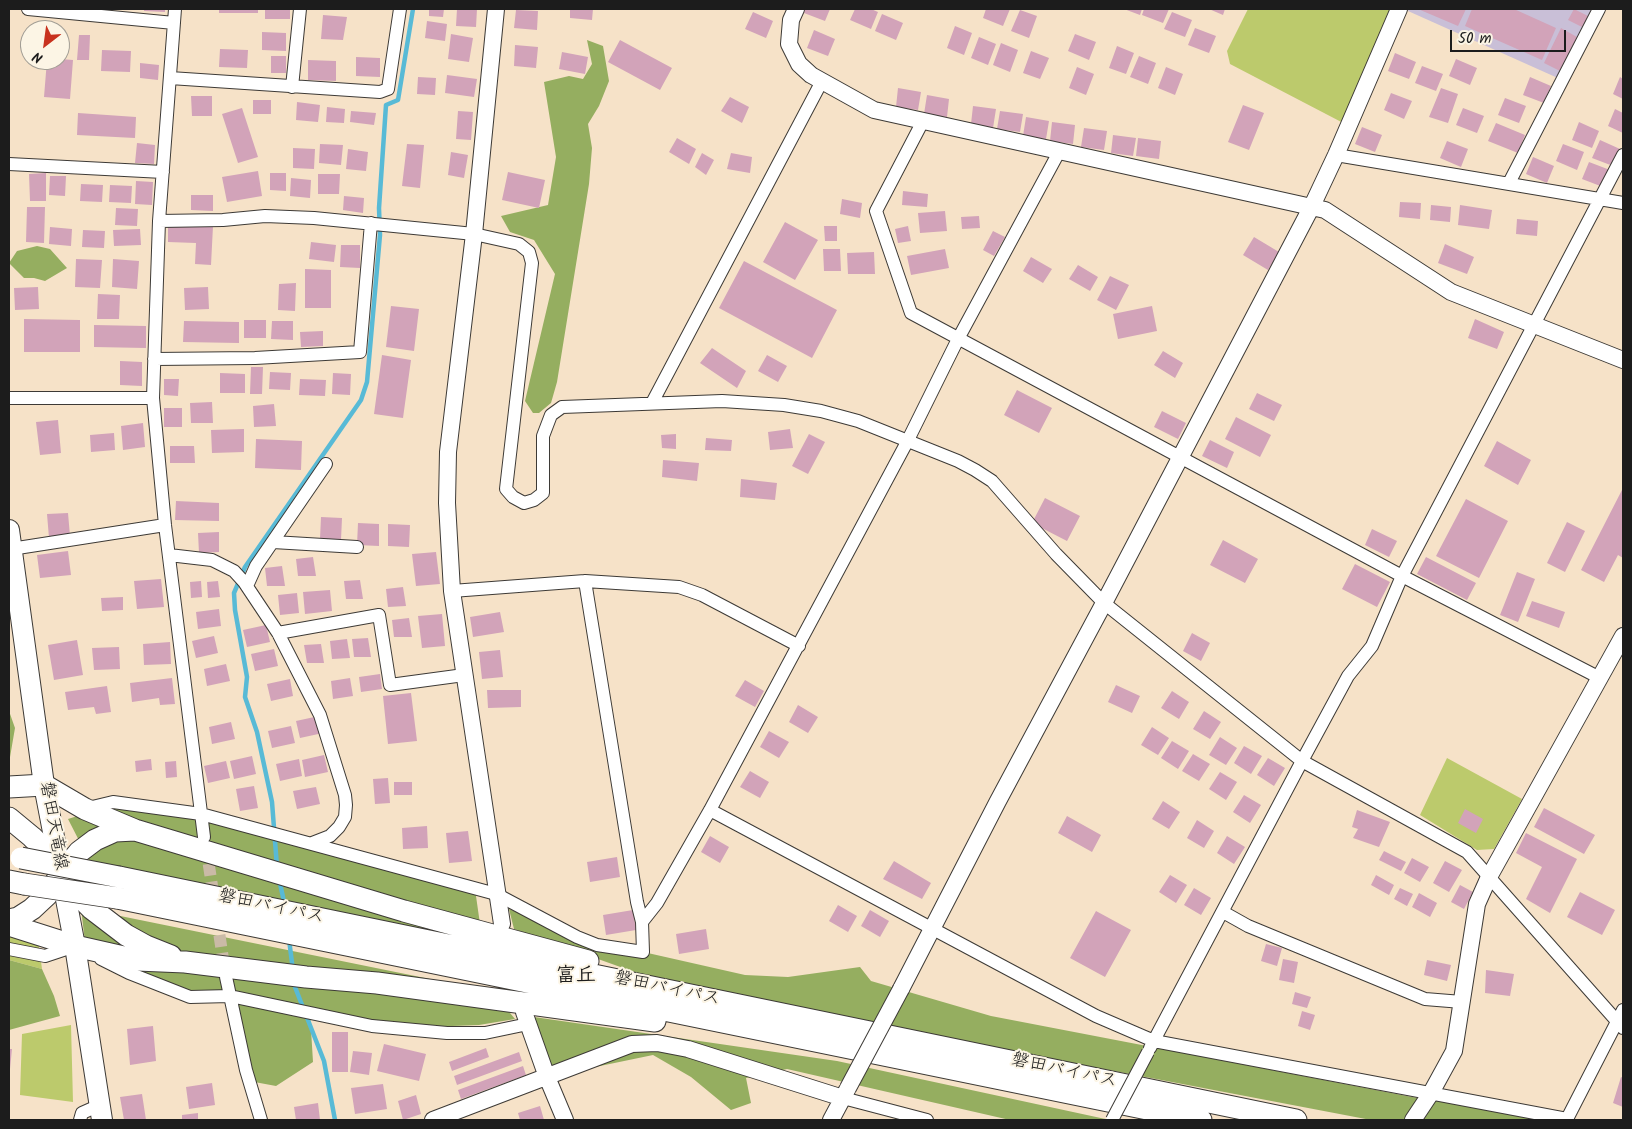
<!DOCTYPE html>
<html>
<head>
<meta charset="utf-8">
<style>
	body { margin:0 }
	#map { position:relative; width:1632px; height:1129px; overflow:hidden; background:#f6e2c8; font-family:Kalam,sans-serif }
	canvas { display:block }
	.frame { position:absolute; inset:0; border:10px solid #1c1c1c; pointer-events:none }
	.north { position:absolute; left:20px; top:20px; width:50px; height:50px; box-sizing:border-box; background:#fcf5e5; border:1px solid #a29e95; border-radius:50%; rotate:210deg; font-size:14px; font-weight:700; line-height:20px; text-align:center; color:#1c1c1c }
	.north::after { content:''; display:block; margin:auto; width:18px; height:22px; background:#c8321e; clip-path:polygon(50% 0,100% 100%,50% 72%,0 100%) }
	.scale { position:absolute; left:1450px; top:30px; width:116px; height:22px; box-sizing:border-box; border:2px solid #1c1c1c; border-top:0; padding-left:6px; font-size:15px; line-height:18px; white-space:nowrap; color:#1c1c1c; -webkit-text-stroke:4px #fcf5e5; paint-order:stroke }
</style>
</head>
<body>
<div id="map">
<canvas width="1632" height="1129"></canvas>
<div class="frame"></div>
<div class="north">N</div>
<div class="scale">50 m</div>
</div>
<script>
const c = document.querySelector('canvas').getContext('2d');
c.lineJoin = 'round';
function paint(path, color) { c.fillStyle = color; c.fill(path, 'evenodd'); }
const toPath = rows => new Path2D(rows.map(r => 'M' + r).join(''));
function strokePath(path, color, width, dash) { c.strokeStyle = color; c.lineWidth = width; c.lineCap = dash ? 'butt' : 'round'; c.setLineDash(dash || []); c.stroke(path); }
function write(font, color, halo, rows, align = 'center') {
  c.font = font + ' Kalam,"Klee One",sans-serif'; c.lineWidth = 4; c.setLineDash([]); c.textBaseline = 'middle'; c.strokeStyle = halo; c.fillStyle = color; for (const [text, x, y, turn = 0] of rows) {
    c.save(); c.translate(x, y); c.rotate((+turn || 0) * Math.PI / 180); c.textAlign = isNaN(turn) ? turn : align; if (halo) c.strokeText(text, 0, 0); c.fillText(text, 0, 0); c.restore();
  }
}
paint(toPath([
	[1409,9,1594,9,1560,79,1408,11]
]), '#c9bfd7');
paint(toPath([
	[1248,9,1399,9,1349,126,1230,64,1227,51],
	[1447,758,1522,799,1494,849,1477,850,1420,815],
	[9,928,38,939,42,969,9,960],
	[71,1025,73,1102,20,1095,22,1034]
]), '#bcca6c');
paint(toPath([
	[587,40,603,46,609,81,599,106,588,124,592,148,589,184,557,382,551,403,539,413,533,413,525,401,555,274,534,240,510,232,501,216,548,205,556,157,544,82,569,76,583,79,592,64],
	[37,246,50,249,67,268,45,281,34,278,24,278,9,263,17,251],
	[9,711,15,728,9,763],
	[119,803,172,810,475,889,484,952,90,862,68,819],
	[81,908,430,979,506,1008,515,1019,479,1025,399,1028,310,1013,313,1062,276,1086,249,1081,230,996,190,997,141,977,85,942],
	[509,909,577,937,745,975,788,977,860,967,871,981,991,1016,1412,1097,1578,1120,1371,1120,915,1033,654,979,514,929],
	[9,960,42,969,54,996,60,1016,9,1030],
	[534,1017,837,1061,1110,1120,1010,1120,787,1069,746,1078,751,1103,731,1110,691,1077,653,1055,547,1077]
]), '#95ae60');
strokePath(toPath([
	[277,867,272,802,257,732,245,697,247,677,235,610,234,593,245,567,361,400,367,382,380,235,379,208,386,105,398,100,413,9],
	[279,879,285,906],
	[289,939,293,971],
	[294,981,295,987,324,1061,335,1120]
]), '#58bad6', 4.5);
paint(toPath([
	[144,9,165,9,165,12,144,11],
	[219,9,258,9,258,13,219,13],
	[265,9,290,9,290,19,265,19],
	[429,9,444,9,443,17,429,16],
	[457,9,477,9,476,27,456,26],
	[570,9,593,9,592,20,570,18],
	[805,9,830,9,825,21,804,13],
	[855,9,871,9,878,12,871,29,850,20],
	[986,9,1010,9,1003,26,983,18],
	[1124,9,1142,9,1140,15],
	[1144,9,1169,9,1163,23,1142,15],
	[1209,9,1225,9,1223,15],
	[1418,9,1466,9,1458,26],
	[1472,9,1514,9,1556,28,1542,60,1465,26],
	[1574,9,1588,16,1582,27,1568,20],
	[516,10,538,11,537,30,514,28],
	[1020,10,1037,16,1029,38,1011,31],
	[753,12,773,21,766,38,745,29],
	[1172,12,1192,20,1185,37,1164,29],
	[882,14,903,23,896,40,875,31],
	[323,15,347,17,343,40,321,39],
	[427,21,447,24,445,41,425,38],
	[955,26,972,33,964,55,947,48],
	[1195,28,1216,36,1209,53,1188,45],
	[1561,28,1577,37,1560,71,1544,63],
	[814,30,835,39,828,56,807,48],
	[262,32,286,33,286,51,262,50],
	[451,34,473,38,469,62,448,59],
	[1075,34,1096,42,1089,60,1068,51],
	[79,35,90,35,89,60,77,60],
	[979,37,996,44,988,65,971,58],
	[620,40,672,68,660,90,608,62],
	[1001,43,1018,50,1010,72,993,65],
	[515,45,538,47,536,68,514,66],
	[1117,46,1134,53,1126,74,1109,68],
	[220,49,248,50,247,68,219,67],
	[102,50,131,51,130,72,101,71],
	[1031,51,1049,58,1040,79,1023,73],
	[562,52,588,57,585,74,559,69],
	[1395,53,1416,62,1409,79,1388,71],
	[271,56,286,56,286,73,271,73],
	[1139,56,1156,63,1148,84,1130,77],
	[356,57,380,58,380,77,356,76],
	[60,59,73,60,70,99,44,97,47,60],
	[1456,59,1477,68,1470,85,1449,76],
	[308,60,336,61,336,81,308,80],
	[140,63,159,65,158,80,140,78],
	[1422,66,1443,74,1436,91,1415,83],
	[1077,67,1094,74,1086,95,1069,88],
	[1166,67,1183,74,1175,95,1158,88],
	[447,75,477,79,474,97,445,93],
	[418,77,436,78,435,95,417,94],
	[1530,77,1551,86,1544,103,1523,95],
	[1620,77,1623,79,1623,99,1613,94],
	[898,88,921,92,918,110,896,107],
	[1441,88,1458,94,1448,123,1429,117],
	[1391,93,1412,101,1404,119,1384,110],
	[927,95,949,99,947,117,924,114],
	[191,96,212,96,212,116,192,116],
	[730,97,749,107,742,123,721,111],
	[1505,98,1526,106,1519,123,1498,115],
	[253,100,271,100,271,114,253,114],
	[297,102,320,105,318,122,296,120],
	[1243,105,1264,113,1249,150,1228,142],
	[973,106,996,109,993,128,971,124],
	[327,107,345,109,344,123,326,122],
	[242,108,258,157,238,163,222,114],
	[1463,108,1484,116,1477,133,1456,125],
	[1615,109,1623,113,1623,133,1608,126],
	[351,111,376,113,374,125,350,122],
	[458,111,473,112,471,140,456,139],
	[1000,111,1023,114,1020,132,997,129],
	[78,113,136,117,135,138,77,135],
	[1026,117,1049,121,1046,139,1023,136],
	[1052,122,1075,125,1073,144,1050,141],
	[1579,122,1599,131,1592,148,1572,140],
	[1496,123,1525,135,1518,153,1488,141],
	[1362,127,1382,135,1375,152,1355,144],
	[1084,128,1107,131,1104,150,1081,147],
	[1113,135,1136,138,1133,156,1111,153],
	[677,138,696,149,689,164,669,152],
	[1138,138,1161,141,1159,159,1136,156],
	[1600,140,1620,149,1613,166,1592,158],
	[1447,141,1468,149,1461,167,1440,158],
	[137,143,155,145,154,164,135,163],
	[320,144,343,145,341,165,319,163],
	[407,144,424,145,420,188,402,186],
	[1563,144,1584,152,1577,170,1556,161],
	[293,148,315,149,314,169,293,168],
	[348,149,368,152,366,171,346,169],
	[451,152,468,155,464,178,448,175],
	[702,153,714,160,706,175,695,167],
	[731,153,752,157,750,173,727,169],
	[1533,157,1554,166,1547,183,1526,174],
	[1589,162,1610,170,1603,187,1582,179],
	[258,171,262,196,227,202,222,177],
	[508,172,545,180,539,208,502,200],
	[46,173,46,201,30,201,29,174],
	[270,173,286,173,286,191,270,190],
	[318,174,340,174,339,194,318,194],
	[50,176,66,176,65,196,49,195],
	[291,178,311,180,310,198,290,196],
	[136,181,153,182,152,205,135,204],
	[81,184,103,185,102,202,80,201],
	[110,185,132,186,131,203,109,202],
	[903,191,928,194,927,207,902,205],
	[191,195,213,195,213,211,191,210],
	[344,196,364,198,363,213,343,210],
	[842,199,862,203,860,218,840,214],
	[1400,202,1421,203,1420,219,1399,217],
	[1431,205,1451,207,1450,222,1430,220],
	[1460,205,1492,210,1489,229,1458,225],
	[27,207,45,207,44,243,26,242],
	[116,208,138,209,137,226,115,225],
	[945,211,947,231,920,233,918,213],
	[979,216,980,228,962,229,961,217],
	[1517,219,1538,221,1537,236,1516,234],
	[785,222,818,240,795,280,763,262],
	[168,224,213,226,211,265,195,264,196,243,168,242],
	[824,226,837,226,837,241,825,241],
	[908,226,911,241,898,243,895,229],
	[50,227,72,229,71,246,49,244],
	[140,229,141,245,114,246,113,230],
	[83,230,105,231,104,248,82,247],
	[993,231,1005,237,994,256,983,250],
	[1254,237,1279,252,1268,270,1243,255],
	[311,242,336,245,334,262,309,259],
	[1445,244,1474,257,1467,274,1438,263],
	[341,245,360,245,360,268,340,267],
	[823,249,840,249,841,271,824,271],
	[945,249,949,268,911,275,907,256],
	[874,252,875,274,848,274,847,253],
	[1031,257,1052,269,1043,283,1023,271],
	[76,259,102,260,100,288,75,287],
	[113,259,139,261,137,289,112,287],
	[744,261,837,310,812,358,719,308],
	[1078,265,1098,277,1090,291,1069,279],
	[305,269,331,270,331,308,305,308],
	[1110,276,1129,285,1116,310,1097,300],
	[296,283,295,311,278,310,279,284],
	[38,287,39,309,15,310,14,288],
	[208,287,209,309,185,310,184,288],
	[98,294,120,295,119,319,97,319],
	[391,306,419,309,414,351,386,347],
	[1152,306,1157,331,1118,339,1113,314],
	[24,319,80,320,80,352,24,352],
	[1475,319,1504,332,1497,349,1468,338],
	[244,320,266,320,266,338,244,338],
	[184,321,239,322,239,343,183,342],
	[272,321,293,321,293,340,271,339],
	[94,325,146,326,146,348,94,347],
	[323,331,323,346,301,347,300,332],
	[712,348,746,371,737,388,700,363],
	[1163,351,1183,363,1175,378,1154,365],
	[382,355,411,360,403,418,374,414],
	[767,355,787,366,778,382,758,371],
	[120,361,142,362,142,386,120,385],
	[251,367,263,367,262,394,250,394],
	[270,372,291,373,290,390,269,389],
	[220,373,245,374,245,393,220,393],
	[333,373,351,374,350,395,332,394],
	[164,379,179,379,178,396,164,395],
	[300,379,326,380,325,396,299,395],
	[1017,390,1052,408,1039,433,1004,415],
	[1257,393,1282,405,1274,421,1249,409],
	[212,402,213,423,191,423,190,403],
	[274,404,276,426,254,427,253,406],
	[164,408,182,408,182,427,164,427],
	[1162,411,1186,423,1178,439,1154,427],
	[1236,417,1271,435,1260,457,1225,439],
	[58,420,61,453,40,455,36,422],
	[143,423,145,447,123,450,121,426],
	[244,429,244,452,212,453,211,430],
	[790,429,793,448,770,450,768,432],
	[114,433,115,450,91,452,90,435],
	[676,434,676,449,662,448,661,435],
	[809,434,825,442,808,474,792,466],
	[706,438,732,440,731,451,705,450],
	[256,439,302,441,301,470,255,468],
	[1210,440,1234,452,1227,468,1202,456],
	[1497,441,1531,460,1518,485,1484,466],
	[170,446,194,446,195,463,170,463],
	[663,460,699,463,697,481,662,477],
	[741,479,777,483,775,500,740,497],
	[1623,488,1623,558,1618,555,1604,582,1581,570],
	[1045,498,1080,516,1067,541,1032,523],
	[1466,499,1508,521,1479,578,1436,556],
	[176,501,219,503,219,521,175,520],
	[68,513,70,536,49,538,47,514],
	[321,517,342,518,341,540,320,539],
	[1567,522,1585,531,1565,572,1547,563],
	[358,523,379,524,379,546,357,545],
	[388,524,410,525,409,547,388,546],
	[1372,529,1397,541,1389,557,1365,545],
	[219,532,219,552,199,553,198,533],
	[1223,540,1258,559,1245,583,1210,565],
	[68,551,71,575,40,578,37,555],
	[436,552,440,584,416,586,412,554],
	[313,557,316,576,298,576,296,559],
	[1426,557,1476,583,1467,600,1417,574],
	[1355,564,1390,582,1377,607,1342,589],
	[282,566,285,586,267,586,265,568],
	[1517,572,1535,579,1518,622,1500,615],
	[161,579,164,607,137,609,134,581],
	[360,580,363,599,346,599,344,581],
	[201,581,202,597,191,598,190,582],
	[218,581,220,597,208,598,207,582],
	[403,587,406,606,388,607,386,589],
	[330,590,332,611,305,614,303,592],
	[297,593,299,613,280,615,278,595],
	[123,597,123,610,102,611,101,598],
	[1532,601,1565,612,1559,628,1526,616],
	[219,609,221,626,198,629,196,612],
	[500,612,504,632,473,637,470,617],
	[442,614,445,646,422,648,418,616],
	[409,618,412,637,394,637,392,620],
	[266,625,270,642,247,647,243,630],
	[1192,633,1210,643,1201,661,1183,651],
	[214,636,218,653,196,658,192,641],
	[368,638,371,657,354,657,352,639],
	[347,639,350,658,332,659,330,641],
	[77,640,83,675,54,680,48,645],
	[170,642,171,664,144,665,143,644],
	[321,644,324,663,307,663,304,645],
	[119,647,120,669,94,670,92,648],
	[274,649,278,666,255,671,251,654],
	[500,650,503,677,482,679,479,652],
	[226,664,230,681,207,686,204,669],
	[380,674,382,689,361,692,359,677],
	[172,678,175,704,160,705,159,698,132,702,130,683],
	[350,678,353,696,333,699,331,681],
	[290,679,293,696,271,701,267,684],
	[745,680,764,691,755,707,735,696],
	[1116,685,1140,696,1132,713,1108,702],
	[107,686,111,712,96,714,94,707,68,710,65,692],
	[487,690,521,690,521,707,488,708],
	[1172,691,1189,702,1179,719,1161,708],
	[411,693,417,741,388,744,383,696],
	[798,705,818,717,808,733,789,722],
	[1204,711,1221,722,1210,739,1193,729],
	[319,716,323,733,300,738,296,721],
	[231,722,235,739,212,744,209,727],
	[291,726,295,743,272,748,268,731],
	[1152,727,1169,738,1158,755,1141,745],
	[769,731,789,742,779,758,760,747],
	[1220,737,1237,748,1226,765,1209,755],
	[1172,741,1189,751,1178,769,1161,758],
	[1244,746,1262,756,1251,774,1234,763],
	[1193,754,1210,764,1199,781,1182,771],
	[324,755,328,772,305,777,302,760],
	[252,756,256,774,234,779,230,761],
	[1268,758,1285,768,1274,786,1257,775],
	[151,759,152,770,136,772,135,761],
	[299,759,302,776,280,781,276,764],
	[176,761,177,777,166,778,165,762],
	[226,761,230,778,208,783,204,766],
	[750,771,769,782,760,798,740,787],
	[1220,772,1237,782,1226,800,1209,789],
	[388,778,390,803,375,804,373,779],
	[394,782,412,782,412,795,394,795],
	[254,786,258,808,240,811,236,789],
	[316,787,320,804,297,809,293,791],
	[1244,795,1261,805,1250,823,1233,812],
	[1163,801,1180,812,1169,829,1152,819],
	[1544,808,1595,835,1584,854,1534,827],
	[1465,809,1483,819,1476,833,1458,823],
	[1357,810,1390,822,1379,847,1353,838,1358,829,1352,827],
	[1067,816,1101,835,1092,852,1058,833],
	[1197,820,1214,831,1204,848,1187,838],
	[427,826,428,848,403,849,402,828],
	[468,831,472,861,449,863,446,833],
	[1526,833,1577,859,1550,913,1526,899,1542,867,1516,853],
	[710,836,729,847,720,863,701,852],
	[1227,836,1245,847,1234,864,1217,853],
	[1384,851,1406,862,1401,871,1379,860],
	[617,857,620,877,590,882,587,862],
	[1412,858,1429,867,1420,882,1404,873],
	[894,861,931,883,922,899,883,879],
	[1445,861,1462,870,1449,892,1433,883],
	[1170,875,1187,885,1176,903,1159,892],
	[1376,875,1394,885,1389,895,1371,885],
	[1460,885,1473,892,1464,909,1451,902],
	[1194,888,1211,898,1201,915,1184,905],
	[1400,888,1413,894,1407,906,1394,899],
	[1580,892,1615,910,1602,935,1567,917],
	[1419,893,1437,903,1430,917,1412,907],
	[838,905,857,916,848,932,829,921],
	[633,910,636,930,606,935,603,915],
	[870,910,889,921,880,937,861,926],
	[1096,911,1131,930,1105,977,1070,958],
	[706,929,709,949,679,954,676,934],
	[1266,944,1282,948,1277,966,1261,961],
	[1283,959,1298,962,1294,983,1279,980],
	[1427,960,1451,965,1447,981,1424,975],
	[1486,970,1514,974,1510,996,1485,993],
	[1295,992,1311,997,1307,1008,1292,1004],
	[1302,1011,1315,1015,1310,1030,1298,1026],
	[153,1026,156,1061,130,1065,127,1029],
	[332,1032,348,1032,348,1072,332,1072],
	[384,1044,426,1054,419,1081,377,1071],
	[486,1048,489,1057,452,1071,449,1062],
	[9,1049,12,1049,10,1069,9,1069],
	[353,1051,372,1053,369,1075,350,1072],
	[519,1052,522,1061,457,1085,454,1076],
	[523,1066,526,1075,461,1099,458,1090],
	[1621,1077,1623,1078,1623,1107,1613,1103],
	[212,1083,215,1105,189,1109,186,1087],
	[383,1084,387,1109,355,1114,351,1088],
	[142,1094,146,1120,124,1120,120,1097],
	[416,1095,421,1114,403,1120,398,1101],
	[318,1103,320,1120,296,1120,294,1107],
	[540,1106,544,1120,520,1120,518,1113],
	[198,1113,198,1120,182,1120,182,1115]
]), '#d2a3b9');
strokePath(toPath([
	[206,846,225,972]
]), '#cabaa6', 12, [12, 6]);
const minor = toPath([
	[28,9,174,23],
	[175,9,159,221,153,398,165,525,204,837],
	[170,78,380,92,388,89,400,9],
	[292,87,300,9],
	[923,121,876,211,911,313,1402,576,1600,678],
	[1336,155,1623,203],
	[9,164,163,172],
	[1509,183,1599,9],
	[159,221,223,220,265,216,314,218,474,234,519,244,529,252,532,263,506,489,513,497,524,503,534,500,543,493,543,436,551,415,562,407,722,401,784,405,821,411,858,421,958,461,975,470,992,481,1056,554,1104,603,1302,761,1467,852,1623,1028],
	[154,359,255,358,360,352,371,223],
	[9,398,153,398],
	[652,403,822,81],
	[273,542,357,547],
	[11,549,165,525],
	[169,555,212,560,234,571,244,582,278,633,320,715,345,795,346,805,345,817,339,827,330,836,312,843],
	[247,586,256,566,326,464],
	[452,591,585,581,679,587,702,595,799,646],
	[278,633,379,615,390,685,464,675],
	[88,808,113,802,201,814,496,894,577,937,597,945,643,952,642,922,637,902,585,581],
	[710,810,1096,1016,1154,1041,1567,1119,1623,1010],
	[1223,912,1248,926,1425,999,1462,1002],
	[642,922,657,903,710,810,907,442,958,339,1059,152],
	[9,949,45,956,72,947],
	[101,959,129,973,190,997,230,996,372,1026,447,1033,485,1033,528,1024],
	[226,977,246,1070,261,1120],
	[1150,1048,1302,761,1348,676,1372,646,1402,576,1623,155],
	[843,1098,927,1120],
	[80,1120,82,1113,100,1105]
]);
const tertiary = toPath([
	[496,9,474,234,448,452,447,503,452,591,502,924],
	[796,9,791,20,789,44,799,64,811,75,874,110,1325,210,1451,292,1623,360],
	[901,989,998,801,1104,603,1312,206,1336,155,1399,9],
	[524,1012,547,1077,565,1120],
	[433,1120,632,1044,657,1043,688,1049,843,1098],
	[831,1120,847,1090],
	[1413,1120,1431,1093,1454,1051,1477,904,1489,877,1623,636]
]);
const primary = toPath([
	[9,530,44,785,75,946,102,1120]
]);
const trunk = toPath([
	[9,787,44,785,85,809,135,830,404,911,588,961],
	[9,818,32,837,59,864],
	[119,877,1296,1120],
	[9,881,24,884],
	[68,885,92,909,126,935,146,946,171,956],
	[117,898,1201,1120],
	[9,920,18,918,32,909,47,895,61,874,79,852,95,840,115,831,135,830],
	[9,925,75,946,137,960,185,962,306,977,377,983,655,1021]
]);
strokePath(minor, '#3d3a36', 14);
strokePath(tertiary, '#3d3a36', 18);
strokePath(primary, '#3d3a36', 22);
strokePath(trunk, '#3d3a36', 23);
strokePath(minor, '#fff', 12);
strokePath(tertiary, '#fff', 16);
strokePath(primary, '#fff', 20);
strokePath(trunk, '#fff', 21);
const minorBridge = toPath([
	[1112,1120,1148,1052]
]);
const tertiaryBridge = toPath([
	[848,1088,901,989]
]);
const trunkBridge = toPath([
	[21,858,119,877],
	[24,884,117,898]
]);
strokePath(minorBridge, '#3d3a36', 14, []);
strokePath(tertiaryBridge, '#3d3a36', 18, []);
strokePath(trunkBridge, '#3d3a36', 23, []);
strokePath(minorBridge, '#fff', 12);
strokePath(tertiaryBridge, '#fff', 16);
strokePath(trunkBridge, '#fff', 21);
write('18px', '#1c1c1c', '#fcf5e5', [
	["磐田天竜線",52,826,80],
	["磐田バイパス",271,908,12],
	["磐田バイパス",667,990,12],
	["磐田バイパス",1064,1072,12]
]);
write('bold 20px', '#1c1c1c', '#fcf5e5', [
	["富丘",576,978]
]);
</script>
</body>
</html>
